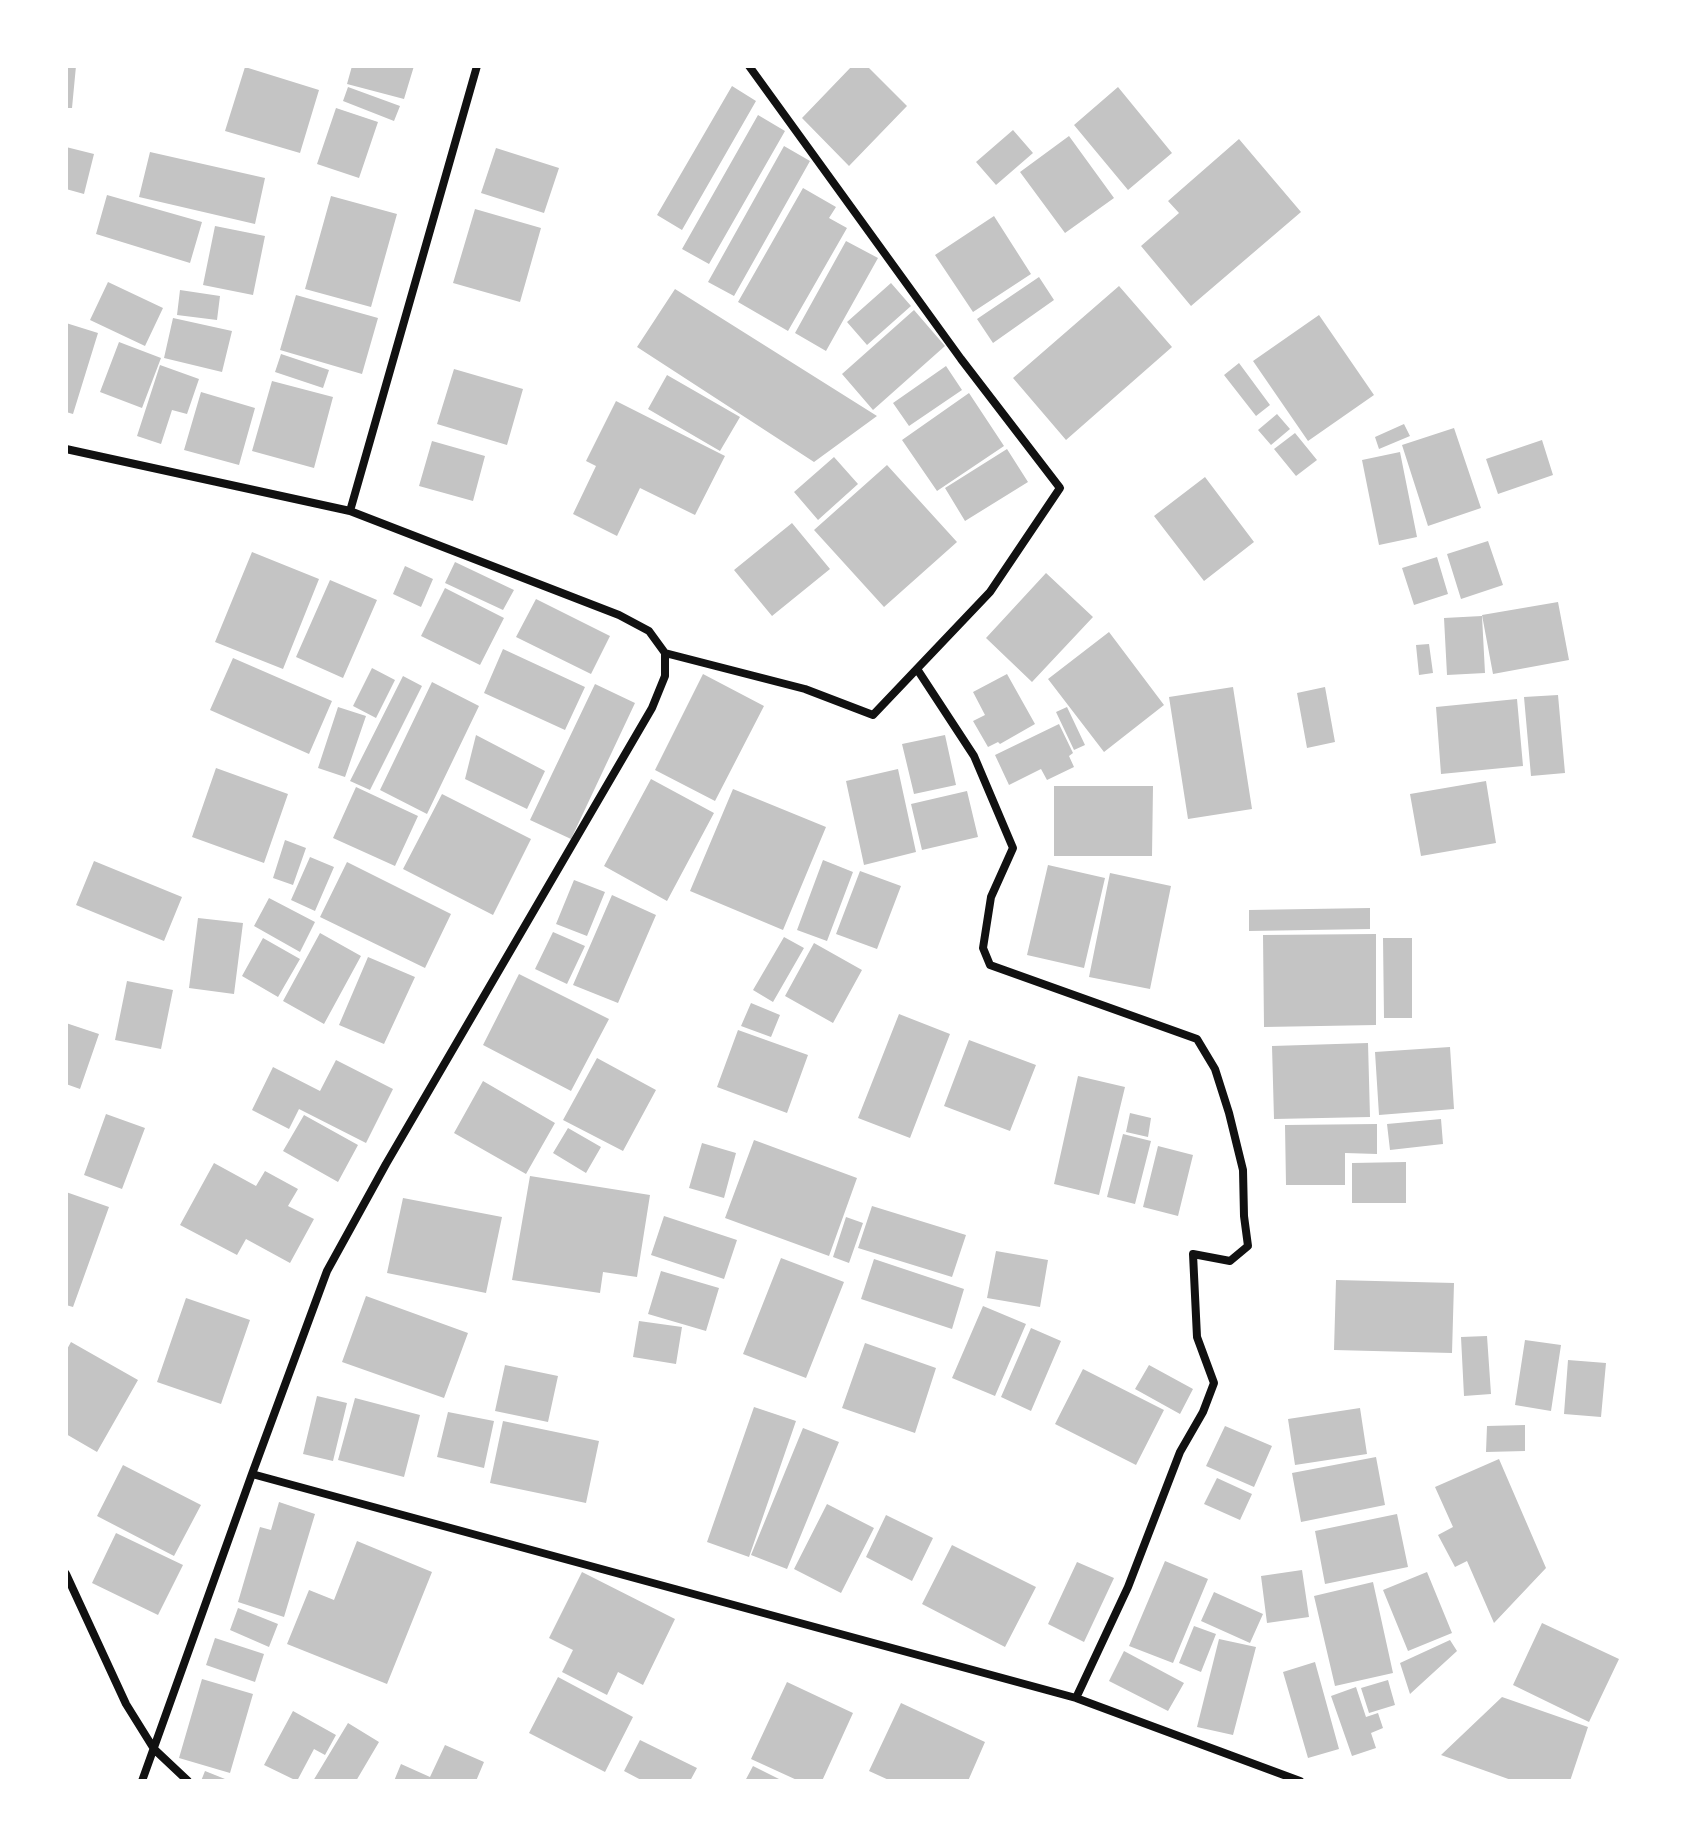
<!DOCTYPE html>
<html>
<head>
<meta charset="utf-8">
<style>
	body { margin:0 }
	#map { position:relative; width:1695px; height:1847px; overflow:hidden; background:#fff; font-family:Jost,sans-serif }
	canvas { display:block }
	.frame { position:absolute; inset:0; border:68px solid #fff; pointer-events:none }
</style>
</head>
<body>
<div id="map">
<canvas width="1695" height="1847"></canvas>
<div class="frame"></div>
</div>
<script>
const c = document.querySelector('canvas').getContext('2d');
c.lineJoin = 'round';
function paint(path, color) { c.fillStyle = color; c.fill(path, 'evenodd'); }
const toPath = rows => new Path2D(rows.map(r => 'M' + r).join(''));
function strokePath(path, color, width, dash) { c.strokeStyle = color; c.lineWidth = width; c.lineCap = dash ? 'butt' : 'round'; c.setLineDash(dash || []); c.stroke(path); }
paint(toPath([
	[66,66,76,66,72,108,66,108],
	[352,66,414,66,404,99,347,84],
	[852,66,867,66,907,106,849,166,802,118],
	[245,67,319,90,300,153,225,131],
	[732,86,756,101,682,230,657,215],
	[348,87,400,106,394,121,343,101],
	[1118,87,1172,153,1128,190,1074,125],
	[336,108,378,122,359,178,317,164],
	[758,115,785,131,709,264,682,249],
	[1013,130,1033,153,996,185,976,162],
	[1069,136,1114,198,1065,233,1020,172],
	[1239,139,1301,212,1191,306,1141,246,1179,213,1168,201],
	[784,146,810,161,734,296,708,282],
	[66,147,94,154,84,194,66,189],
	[496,148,559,168,544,213,481,193],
	[150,152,265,178,255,224,139,197],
	[803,188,836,207,829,218,847,228,788,331,738,302],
	[107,195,202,222,190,263,96,234],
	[331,196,397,214,371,307,305,289],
	[475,209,541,228,520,302,453,283],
	[994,216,1031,274,973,312,935,255],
	[215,226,265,236,253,295,203,285],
	[846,241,878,258,826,351,795,333],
	[1039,277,1054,300,993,343,977,319],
	[108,282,163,308,145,346,90,320],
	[891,283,911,306,867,345,847,322],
	[1119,286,1172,347,1066,440,1013,378],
	[675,289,877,416,814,462,637,347],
	[180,290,220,296,217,320,177,315],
	[296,295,378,318,362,374,280,350],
	[914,310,945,346,873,410,842,374],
	[1319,315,1374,395,1308,441,1253,361],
	[173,318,232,331,222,372,164,358],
	[66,323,98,333,73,414,66,412],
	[119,342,161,358,142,408,100,392],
	[281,354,329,370,323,388,275,372],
	[1239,363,1270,405,1256,416,1224,375],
	[160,365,199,379,187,414,172,410,161,444,137,436],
	[946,366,962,390,909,426,893,403],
	[454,369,523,389,507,445,437,424],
	[667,375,740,417,720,451,648,409],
	[272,381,333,397,314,468,252,451],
	[201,392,255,408,239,465,184,450],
	[969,393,1004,446,937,491,902,440],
	[616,401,725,456,695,515,640,488,617,536,573,514,596,466,586,461],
	[1277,414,1290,429,1271,445,1258,430],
	[1404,424,1410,436,1379,449,1375,437],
	[1454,428,1481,508,1428,526,1402,445],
	[1295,433,1317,460,1296,476,1274,449],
	[1542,440,1553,475,1498,494,1486,459],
	[432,441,485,456,473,501,419,486],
	[1007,449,1028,482,965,521,945,488],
	[1400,452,1417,537,1379,545,1362,460],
	[834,457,858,484,818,520,794,492],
	[887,465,957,542,884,607,814,530],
	[1205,477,1254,542,1204,581,1154,516],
	[792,523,830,569,772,616,734,570],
	[1488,541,1503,585,1461,599,1447,554],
	[252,552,319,579,283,669,215,642],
	[1437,557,1448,594,1414,605,1402,568],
	[455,562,514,590,503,610,445,583],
	[405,566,433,579,421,607,393,594],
	[1046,573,1093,617,1032,682,986,638],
	[330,580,377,600,343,678,296,657],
	[445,588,504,618,480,665,421,636],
	[536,599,610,636,591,674,516,637],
	[1558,602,1569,660,1493,674,1482,615],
	[1482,616,1485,673,1447,675,1444,618],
	[1109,632,1164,705,1104,752,1048,679],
	[1429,644,1433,673,1419,675,1416,645],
	[503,649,585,687,565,730,484,693],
	[233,658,332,701,309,754,210,710],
	[372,668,395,680,376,718,353,706],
	[703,674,764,706,715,801,655,770],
	[1007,674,1035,724,1000,744,998,742,988,747,973,721,985,715,973,692],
	[403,676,422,686,370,790,350,781],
	[432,682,479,706,427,814,380,790],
	[595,684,635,703,571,839,530,820],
	[1233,687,1252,809,1188,819,1169,697],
	[1325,687,1335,742,1307,748,1297,693],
	[1558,695,1565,773,1531,776,1524,697],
	[1517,699,1523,766,1441,774,1436,707],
	[338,707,366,716,345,777,318,768],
	[1067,707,1085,745,1074,750,1056,712],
	[1059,724,1073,753,1069,756,1074,767,1047,780,1041,769,1009,785,995,755],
	[476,735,545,771,527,809,465,779],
	[945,735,956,785,914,794,902,744],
	[216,768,288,794,264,863,192,837],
	[898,769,916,852,864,865,846,781],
	[651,779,714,813,667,901,604,866],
	[1486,781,1496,843,1421,856,1410,794],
	[1054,786,1153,786,1152,856,1054,856],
	[356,787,418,816,395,866,333,838],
	[733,789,826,827,783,930,690,891],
	[967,791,978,837,922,850,911,804],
	[442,794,531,839,493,915,403,869],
	[285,840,306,848,293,885,273,878],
	[310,857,334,867,315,911,291,900],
	[823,860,853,872,827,941,797,930],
	[94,861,182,897,164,941,76,905],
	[347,862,451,914,425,968,320,917],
	[1048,865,1105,878,1084,968,1027,955],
	[860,871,901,886,877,949,836,934],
	[1110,873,1171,886,1150,989,1089,977],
	[574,880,605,892,587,936,556,924],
	[612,895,656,915,618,1003,573,985],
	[269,898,315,922,300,952,254,926],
	[1370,908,1370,929,1249,931,1249,910],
	[198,918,243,923,234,994,189,988],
	[553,932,585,946,567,984,535,969],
	[320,933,361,956,324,1024,283,1001],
	[1376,934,1376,1025,1264,1027,1263,935],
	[784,937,804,948,773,1002,753,990],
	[263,938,300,959,278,997,242,976],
	[1383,938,1412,938,1412,1018,1384,1018],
	[814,943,862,970,833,1023,785,996],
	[368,957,415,977,384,1044,339,1025],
	[519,974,609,1019,571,1091,483,1045],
	[127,981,173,990,161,1049,115,1040],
	[751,1003,780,1015,771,1037,741,1026],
	[899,1014,950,1034,910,1138,858,1118],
	[66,1023,99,1034,80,1089,66,1084],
	[738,1030,808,1055,787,1113,717,1087],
	[969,1040,1036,1065,1010,1131,944,1106],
	[1368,1043,1370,1117,1274,1119,1272,1046],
	[1450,1047,1454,1109,1379,1115,1375,1052],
	[597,1058,656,1090,623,1151,563,1120],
	[336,1060,393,1089,366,1143,299,1109,289,1129,252,1110,273,1067,320,1091],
	[1078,1076,1125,1087,1099,1195,1054,1184],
	[483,1081,555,1123,526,1174,454,1133],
	[1130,1113,1151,1118,1148,1137,1126,1132],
	[106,1114,145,1128,122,1189,84,1175],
	[304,1115,358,1145,338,1182,283,1151],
	[1441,1119,1443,1144,1390,1150,1387,1124],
	[1377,1124,1377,1154,1345,1153,1345,1185,1286,1185,1285,1125],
	[568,1128,601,1147,586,1173,553,1153],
	[1123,1134,1151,1141,1135,1204,1107,1197],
	[754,1140,857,1178,829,1256,725,1218],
	[702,1143,736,1153,724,1198,689,1188],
	[1158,1146,1193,1155,1178,1216,1143,1207],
	[1406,1162,1406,1203,1352,1203,1352,1163],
	[214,1163,256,1186,265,1171,298,1189,288,1206,314,1219,290,1263,246,1239,237,1255,180,1225],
	[530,1176,650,1195,637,1277,603,1272,600,1293,512,1280],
	[66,1192,109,1207,73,1307,66,1305],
	[403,1198,502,1217,486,1293,387,1273],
	[872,1206,966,1235,952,1277,858,1248],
	[664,1216,737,1240,724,1279,651,1255],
	[846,1217,863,1223,849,1263,833,1257],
	[996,1251,1048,1260,1040,1307,987,1298],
	[781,1258,844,1282,806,1378,743,1354],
	[874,1259,964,1289,952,1329,861,1299],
	[661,1271,719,1288,706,1331,648,1314],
	[1336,1280,1454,1283,1452,1353,1334,1350],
	[366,1296,468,1333,444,1398,342,1362],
	[186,1298,250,1320,221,1404,157,1382],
	[983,1306,1026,1324,995,1396,952,1378],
	[639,1321,682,1327,676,1364,633,1357],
	[1031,1328,1061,1341,1031,1411,1001,1397],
	[1487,1336,1491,1394,1464,1396,1461,1337],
	[1525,1340,1561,1345,1551,1411,1515,1405],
	[71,1342,138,1380,97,1452,66,1434,66,1351],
	[865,1343,936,1368,915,1433,842,1408],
	[1568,1360,1606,1363,1601,1417,1564,1414],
	[505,1365,558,1376,548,1422,495,1411],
	[1149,1365,1193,1389,1180,1414,1135,1389],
	[1083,1369,1164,1410,1136,1465,1055,1424],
	[317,1396,347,1403,333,1461,303,1454],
	[355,1398,420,1415,404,1477,338,1460],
	[754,1407,796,1421,749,1557,707,1542],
	[1360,1408,1367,1454,1295,1465,1288,1419],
	[448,1412,494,1421,484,1468,437,1457],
	[503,1421,599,1441,586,1503,490,1483],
	[1525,1425,1525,1451,1486,1452,1487,1426],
	[1225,1426,1272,1446,1254,1487,1206,1466],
	[803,1428,839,1442,787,1569,751,1555],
	[1376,1457,1385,1505,1301,1522,1292,1473],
	[1499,1459,1546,1568,1494,1623,1467,1561,1455,1567,1438,1535,1453,1527,1435,1487],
	[123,1465,201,1505,174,1556,97,1516],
	[1217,1478,1252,1494,1240,1520,1204,1504],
	[279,1502,315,1514,284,1617,238,1602,260,1527,271,1530],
	[827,1504,874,1528,841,1593,794,1569],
	[1397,1514,1408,1567,1325,1584,1315,1531],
	[886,1515,933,1538,912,1581,866,1557],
	[116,1533,183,1565,158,1615,92,1583],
	[357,1541,432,1572,387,1684,287,1644,309,1590,334,1600],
	[952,1545,1036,1587,1005,1647,922,1604],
	[1165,1561,1208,1579,1173,1663,1129,1646],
	[1077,1562,1114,1578,1084,1642,1048,1624],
	[1302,1570,1309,1617,1267,1623,1261,1576],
	[582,1572,675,1619,643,1685,618,1672,607,1695,562,1672,573,1650,549,1638],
	[1427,1572,1452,1633,1408,1651,1383,1590],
	[1373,1582,1393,1673,1335,1686,1314,1596],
	[1214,1592,1263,1614,1250,1643,1201,1621],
	[238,1608,278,1624,269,1647,230,1630],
	[1542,1623,1619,1659,1589,1722,1513,1685],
	[1194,1626,1216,1634,1201,1672,1179,1663],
	[215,1638,264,1654,255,1682,206,1665],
	[1219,1639,1256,1647,1233,1735,1197,1727],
	[1450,1640,1457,1651,1410,1694,1400,1663],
	[1124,1651,1184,1683,1168,1711,1109,1681],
	[1315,1662,1339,1749,1308,1758,1283,1672],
	[558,1677,633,1717,605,1772,529,1733],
	[202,1679,253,1694,230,1773,179,1758],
	[1388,1680,1395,1705,1369,1713,1361,1688],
	[787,1682,853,1713,822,1781,799,1781,751,1759],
	[1356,1687,1366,1717,1378,1713,1383,1728,1371,1733,1376,1748,1352,1756,1331,1696],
	[1502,1697,1588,1727,1570,1781,1514,1781,1441,1755],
	[901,1703,985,1742,968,1781,891,1781,869,1771],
	[293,1711,336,1735,325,1755,314,1749,297,1781,264,1765],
	[348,1723,379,1742,356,1781,313,1781],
	[640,1740,697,1768,690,1781,643,1781,624,1771],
	[445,1745,484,1762,476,1781,394,1781,401,1764,430,1777],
	[753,1766,783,1781,745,1781],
	[205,1771,230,1781,201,1781]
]), '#c4c4c4');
strokePath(toPath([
	[66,449,350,511,619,615,649,631,665,653,665,676,652,708,386,1164,327,1271,252,1474,142,1781],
	[350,511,477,66],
	[665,653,805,689,873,715,990,592,1060,488,961,359,749,66],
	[917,669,974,756,1013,848,991,897,983,948,990,965,1197,1039,1215,1069,1229,1113,1243,1170,1244,1216,1248,1246,1230,1261,1193,1254,1197,1337,1214,1383,1203,1412,1180,1452,1128,1587,1076,1698],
	[252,1474,1076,1698,1300,1781],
	[66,1574,126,1704,154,1749,188,1781]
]), '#111', 8);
</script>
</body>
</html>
